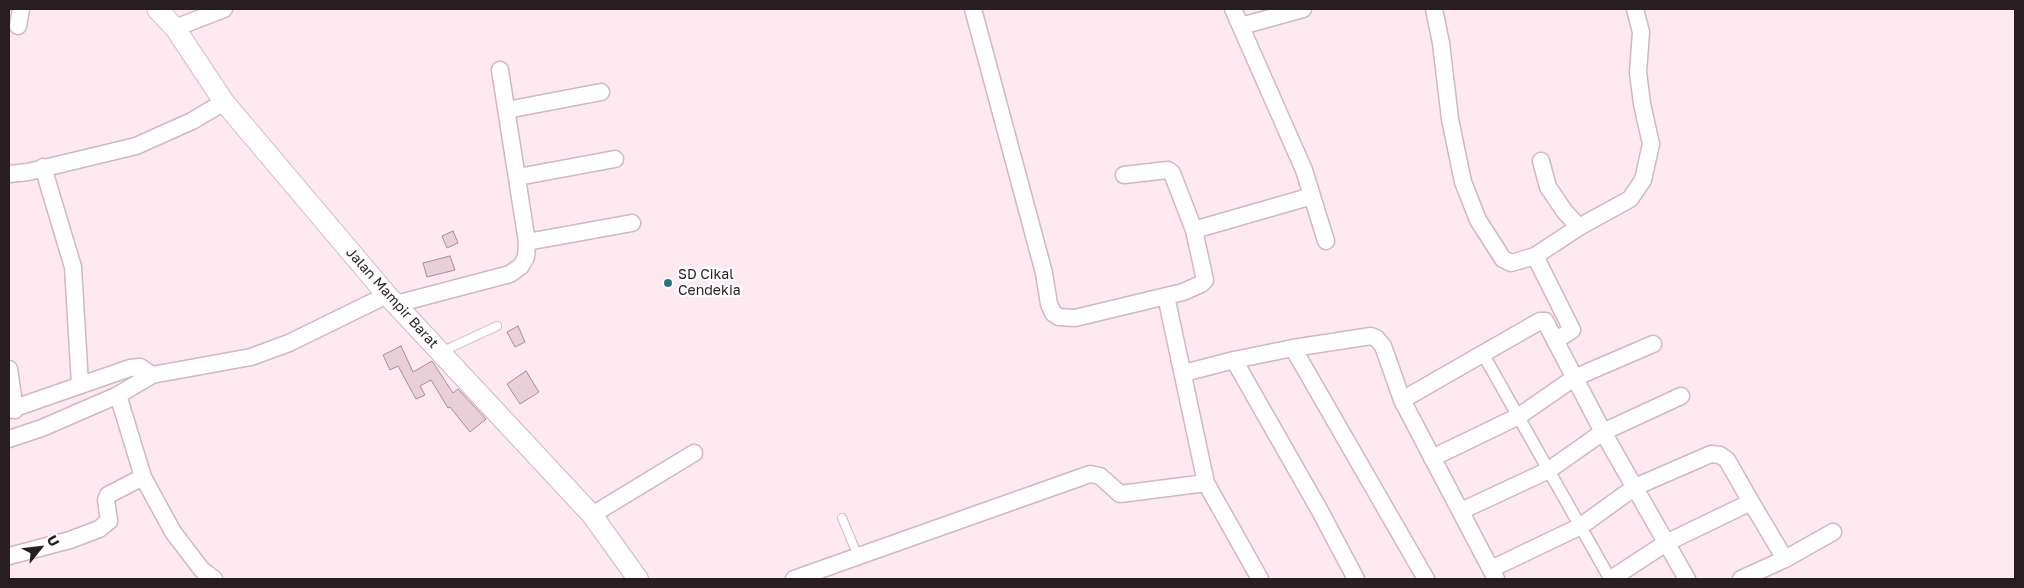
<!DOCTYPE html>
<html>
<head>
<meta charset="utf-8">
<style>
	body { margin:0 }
	#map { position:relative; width:2024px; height:588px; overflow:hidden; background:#fee9f1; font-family:"Golos Text",sans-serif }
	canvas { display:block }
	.frame { position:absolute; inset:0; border:10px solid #281e22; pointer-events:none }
	.north { position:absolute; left:15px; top:523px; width:50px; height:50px; -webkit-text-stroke:4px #fff; paint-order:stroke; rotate:61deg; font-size:14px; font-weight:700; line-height:20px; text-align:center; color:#281e22 }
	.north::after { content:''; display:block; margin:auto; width:18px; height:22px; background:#281e22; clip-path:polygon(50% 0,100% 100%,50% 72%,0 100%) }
</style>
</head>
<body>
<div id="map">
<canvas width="2024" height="588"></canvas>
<div class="frame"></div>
<div class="north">U</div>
</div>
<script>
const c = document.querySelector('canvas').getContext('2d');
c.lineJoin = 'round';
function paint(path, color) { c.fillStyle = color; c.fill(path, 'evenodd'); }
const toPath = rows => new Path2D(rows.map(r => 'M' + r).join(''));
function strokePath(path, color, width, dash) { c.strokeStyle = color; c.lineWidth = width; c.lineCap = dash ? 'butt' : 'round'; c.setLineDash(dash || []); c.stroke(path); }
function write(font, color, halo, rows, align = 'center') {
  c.font = font + ' "Golos Text",sans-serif'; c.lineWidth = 4.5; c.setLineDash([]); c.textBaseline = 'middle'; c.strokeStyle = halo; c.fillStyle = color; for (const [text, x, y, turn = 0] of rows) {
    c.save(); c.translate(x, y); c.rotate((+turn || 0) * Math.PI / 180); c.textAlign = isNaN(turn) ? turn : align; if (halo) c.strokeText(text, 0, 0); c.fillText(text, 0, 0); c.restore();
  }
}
const building = toPath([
	[453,231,458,243,447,248,442,236,453,231],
	[450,256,455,270,427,277,423,263,450,256],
	[518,326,525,342,515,347,507,332,518,326],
	[401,346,413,372,432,361,453,393,458,389,486,419,470,432,450,407,448,408,431,380,420,386,425,395,416,399,398,366,390,370,383,355,401,346],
	[526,371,539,392,520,404,507,384,526,371]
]);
paint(building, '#eacfd9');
strokePath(building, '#a58c95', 1);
const service = toPath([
	[441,352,497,326],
	[842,518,858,556]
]);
const pedestrian = toPath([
	[1483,354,1610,579]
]);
const minor = toPath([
	[973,9,1044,273,1049,304,1053,313,1059,317,1075,318,1183,292,1201,284,1205,280,1194,230,1172,173,1168,170,1124,175],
	[1233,9,1304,170,1326,241],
	[1434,9,1441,43,1450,119,1463,182,1478,220,1503,259,1511,263,1535,256,1579,227,1630,199,1643,180,1651,144,1642,104,1638,72,1641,32,1635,9],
	[18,26,21,9],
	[1241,26,1303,9],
	[175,28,224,9],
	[507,110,601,92],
	[1541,161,1548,187,1565,212,1579,227],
	[43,167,73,267,80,384],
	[9,174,28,172,136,146,192,121,224,102],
	[518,177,615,159],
	[1194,230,1312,196],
	[527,242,632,223],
	[1535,256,1572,330,1555,341],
	[1166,296,1206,483,1260,579],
	[396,304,510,274,521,266,526,257,527,242,500,70],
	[1293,348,1426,579],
	[1234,360,1320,511,1356,579],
	[9,369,15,410],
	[1184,373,1234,360,1293,348,1371,336,1376,338,1383,346,1402,400,1540,321,1545,321,1603,432,1687,579],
	[118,395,143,477,173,532,202,570,214,579],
	[1402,400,1496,579],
	[9,410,130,368,140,367,152,375],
	[9,439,42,428,118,395,152,375,251,357,289,343,387,295],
	[1432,458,1519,416,1574,378,1653,344],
	[1751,502,1785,559],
	[1461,511,1549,470,1603,432,1681,396],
	[592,515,694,453],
	[9,556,70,540,99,529,109,521,106,500,108,495,143,477],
	[1491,569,1581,526,1635,487,1711,454,1720,455,1727,460,1751,502,1666,543,1611,579],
	[794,579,1090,474,1100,476,1120,494,1206,483],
	[1741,579,1785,559,1833,532]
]);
const tertiary = toPath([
	[157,9,175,28,224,102,387,295,592,515,638,579]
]);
strokePath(service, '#d1b7c1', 10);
strokePath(pedestrian, '#d1b7c1', 14);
strokePath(minor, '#d1b7c1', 19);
strokePath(tertiary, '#d1b7c1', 22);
strokePath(service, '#fff', 8);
strokePath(pedestrian, '#fff', 11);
strokePath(minor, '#fff', 16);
strokePath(tertiary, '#fff', 20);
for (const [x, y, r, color] of [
	[668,283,5,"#2d7081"]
]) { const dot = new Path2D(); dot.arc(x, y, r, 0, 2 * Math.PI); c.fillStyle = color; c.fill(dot); strokePath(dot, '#fff', 2); }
write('14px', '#281e22', '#fff', [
	["SD Cikal",678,275],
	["Cendekia",678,291]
], 'left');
write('14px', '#281e22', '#fff', [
	["Jalan Mampir Barat",392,298,48]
]);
</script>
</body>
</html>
